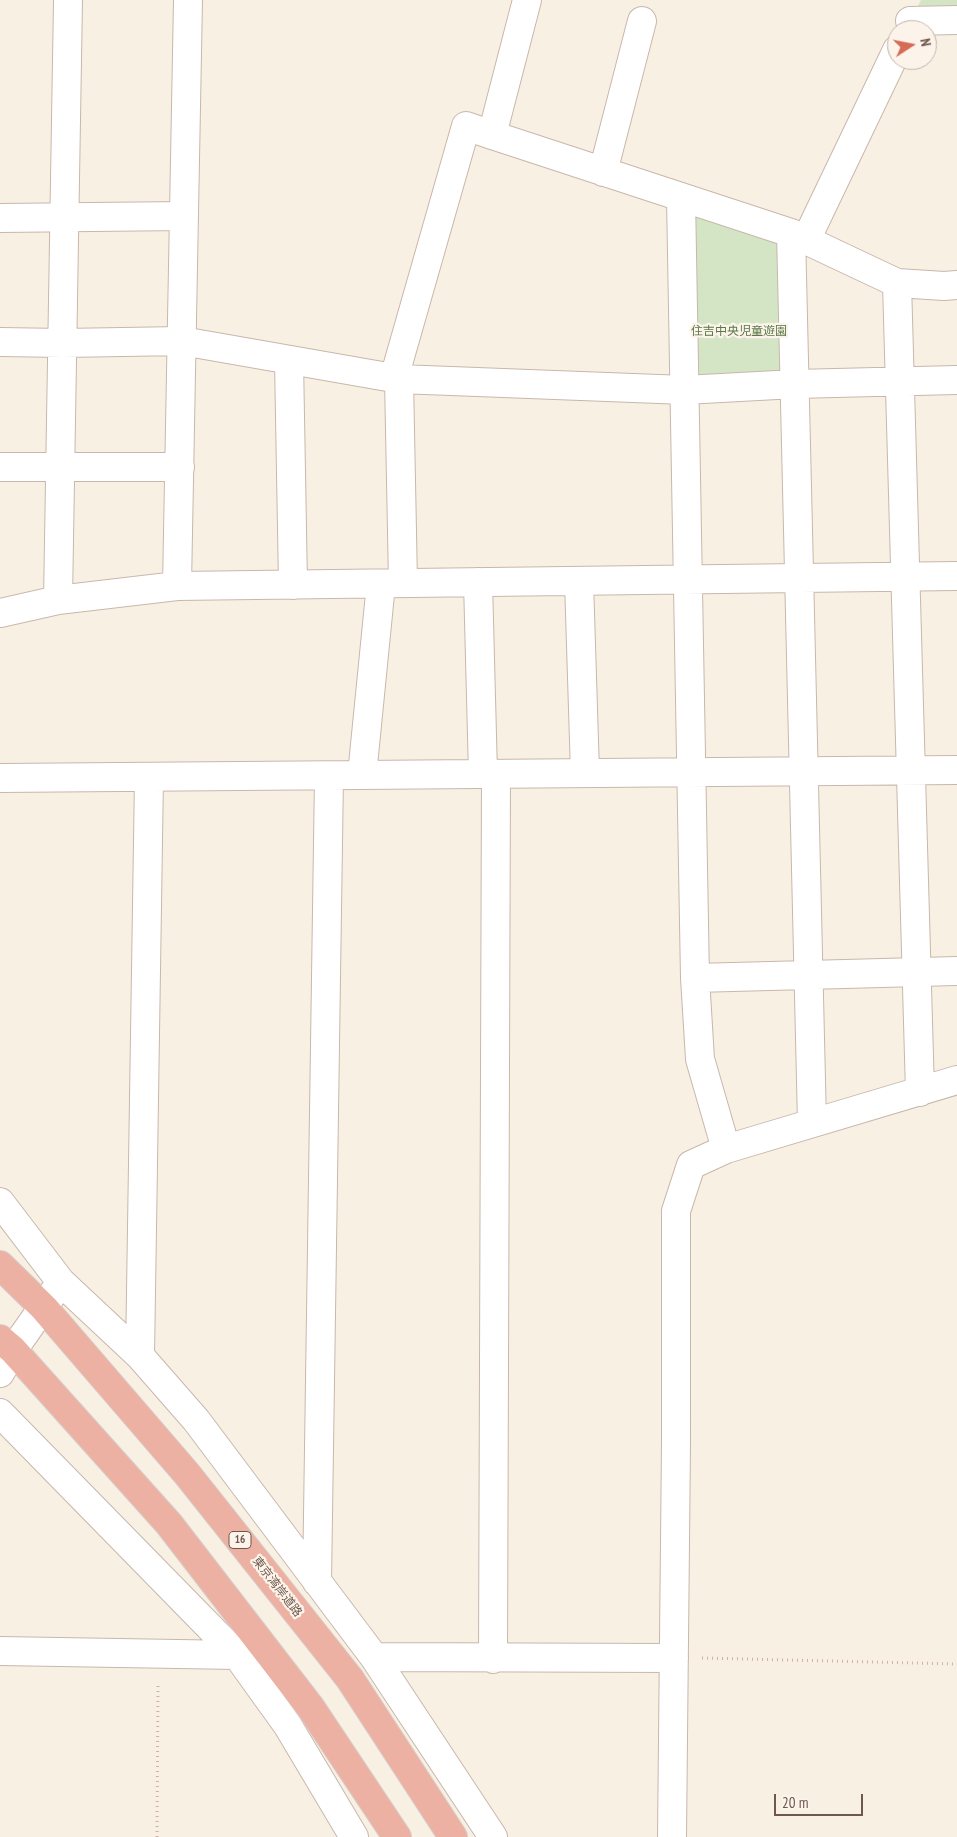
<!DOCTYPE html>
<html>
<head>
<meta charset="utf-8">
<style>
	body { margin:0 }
	#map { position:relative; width:957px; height:1837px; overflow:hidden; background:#f9f0e4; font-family:"PT Sans Narrow",sans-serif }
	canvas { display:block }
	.north { position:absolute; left:887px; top:20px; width:50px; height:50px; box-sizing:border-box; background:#fcf4ea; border:1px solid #c3b5ab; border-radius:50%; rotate:79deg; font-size:14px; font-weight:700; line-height:20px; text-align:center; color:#6e574d }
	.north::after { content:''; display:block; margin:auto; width:18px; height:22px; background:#d46c58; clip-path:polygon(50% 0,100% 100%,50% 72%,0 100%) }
	.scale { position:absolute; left:774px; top:1794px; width:89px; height:22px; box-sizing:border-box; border:2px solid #6e574d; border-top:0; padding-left:6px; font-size:15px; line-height:18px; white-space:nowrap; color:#6e574d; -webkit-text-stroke:4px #fcf4ea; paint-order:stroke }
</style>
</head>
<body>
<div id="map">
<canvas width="957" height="1837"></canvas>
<div class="north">N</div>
<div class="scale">20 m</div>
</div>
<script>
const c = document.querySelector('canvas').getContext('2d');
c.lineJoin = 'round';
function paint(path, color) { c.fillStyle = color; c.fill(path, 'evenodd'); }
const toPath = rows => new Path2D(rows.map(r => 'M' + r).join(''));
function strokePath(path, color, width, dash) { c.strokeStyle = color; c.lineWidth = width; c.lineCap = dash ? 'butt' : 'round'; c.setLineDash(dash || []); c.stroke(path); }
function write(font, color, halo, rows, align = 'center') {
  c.font = font + ' "PT Sans Narrow","Noto Sans JP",sans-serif'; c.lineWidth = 4.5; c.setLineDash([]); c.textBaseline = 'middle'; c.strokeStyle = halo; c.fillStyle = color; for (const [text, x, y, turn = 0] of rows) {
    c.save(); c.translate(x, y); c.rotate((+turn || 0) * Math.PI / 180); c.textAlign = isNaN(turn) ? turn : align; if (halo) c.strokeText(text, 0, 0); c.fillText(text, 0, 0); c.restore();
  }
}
paint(toPath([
	[921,0,957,0,957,20,910,21],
	[681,198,791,233,795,384,685,390]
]), '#d4e5c5');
const street = toPath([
	[910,21,957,20],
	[492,135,791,233,897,283,944,286,957,285],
	[603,172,642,21],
	[681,198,695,978,700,1059,726,1149],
	[0,218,184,216],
	[791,233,812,1123],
	[806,240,897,50],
	[897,283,920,1092],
	[0,342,63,343,182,341,399,379,685,390,795,384,957,380],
	[289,360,293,585],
	[394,378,466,126,492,135,527,0],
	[399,379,403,583],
	[0,467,180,467],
	[579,581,585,773],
	[478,582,483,774],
	[177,586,188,0],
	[58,600,68,0],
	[0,613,58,600,177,586,957,576],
	[362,775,381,584],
	[0,778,957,770],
	[695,978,957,971],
	[0,1202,61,1282,140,1356,196,1420,374,1657,493,1837],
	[140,1356,149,777],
	[0,1373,13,1350,56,1289],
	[0,1413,237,1655,288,1726,354,1837],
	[317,1582,329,776],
	[0,1651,237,1655],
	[374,1657,674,1658],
	[493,1659,496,774],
	[672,1837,676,1443,676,1211,691,1165,726,1149,957,1080]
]);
const highway = toPath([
	[0,1265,44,1308,187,1474,350,1679,453,1837],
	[0,1339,13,1350,169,1524,311,1708,397,1837]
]);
strokePath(street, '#c8b7ac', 30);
strokePath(highway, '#d6d0cd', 30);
strokePath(toPath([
	[702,1658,957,1664],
	[157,1837,158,1683]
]), '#cfb1a3', 3, [1, 4]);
strokePath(street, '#fff', 28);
strokePath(highway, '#ecb1a2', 28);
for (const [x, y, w] of [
	[240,1540,22]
]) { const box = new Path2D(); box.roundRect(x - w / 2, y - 8.5, w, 17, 4); c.fillStyle = '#fcf4ea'; c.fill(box); strokePath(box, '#6e574d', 1); }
write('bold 11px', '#6e574d', null, [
	["16",240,1540]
]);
write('12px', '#5a794a', '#fcf4ea', [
	["住吉中央児童遊園",739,332]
]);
write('12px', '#6e574d', '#fcf4ea', [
	["東京湾岸道路",277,1587,52]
]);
</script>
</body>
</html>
